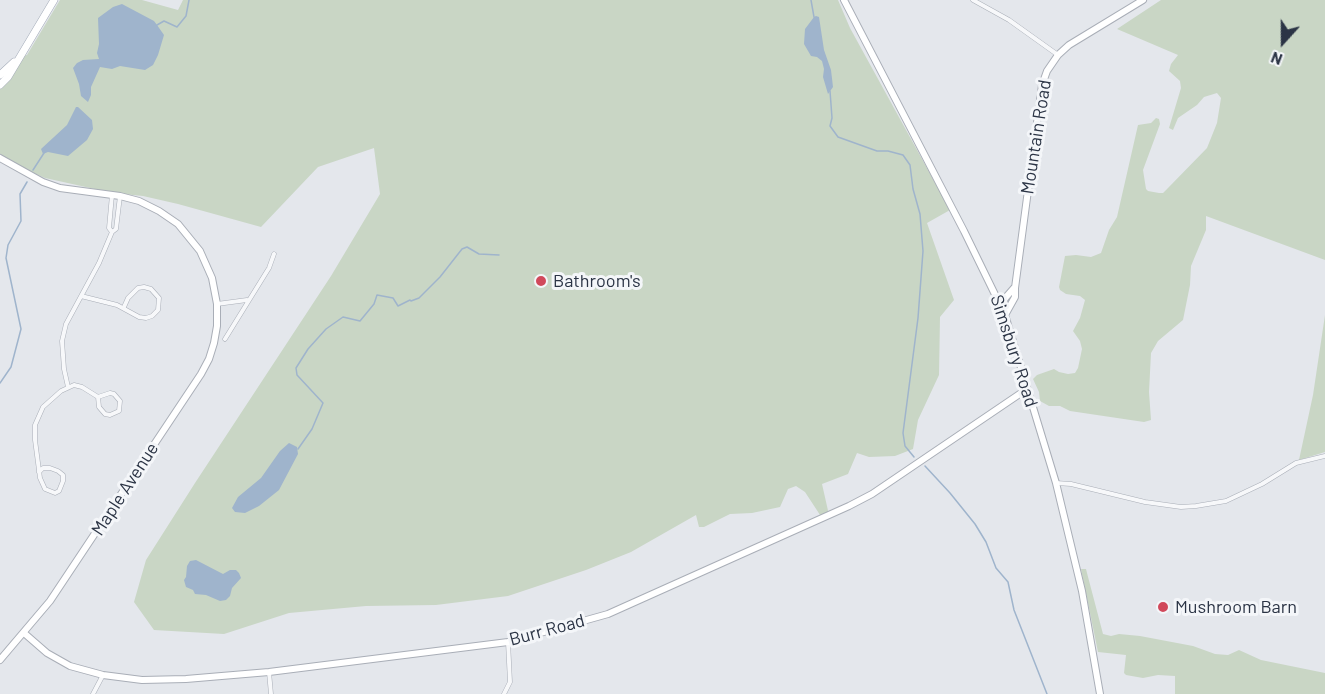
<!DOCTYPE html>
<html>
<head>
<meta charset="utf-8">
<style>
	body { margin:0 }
	#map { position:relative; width:1325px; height:694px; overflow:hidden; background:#e4e7ec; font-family:Barlow,sans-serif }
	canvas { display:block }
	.north { position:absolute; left:1253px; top:12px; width:60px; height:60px; -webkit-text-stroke:4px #f4f6f9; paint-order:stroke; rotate:201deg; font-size:16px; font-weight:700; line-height:24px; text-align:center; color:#2b3445 }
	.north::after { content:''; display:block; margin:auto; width:21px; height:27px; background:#2b3445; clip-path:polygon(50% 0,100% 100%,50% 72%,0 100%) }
</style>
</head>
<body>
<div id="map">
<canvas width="1325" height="694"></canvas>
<div class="north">N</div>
</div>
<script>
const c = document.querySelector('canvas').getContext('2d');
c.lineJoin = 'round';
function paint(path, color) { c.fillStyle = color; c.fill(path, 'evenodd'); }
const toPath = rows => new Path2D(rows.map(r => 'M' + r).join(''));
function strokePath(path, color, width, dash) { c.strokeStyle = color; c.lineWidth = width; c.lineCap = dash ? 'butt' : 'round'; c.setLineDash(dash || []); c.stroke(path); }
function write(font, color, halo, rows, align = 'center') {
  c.font = font + ' Barlow,sans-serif'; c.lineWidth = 6; c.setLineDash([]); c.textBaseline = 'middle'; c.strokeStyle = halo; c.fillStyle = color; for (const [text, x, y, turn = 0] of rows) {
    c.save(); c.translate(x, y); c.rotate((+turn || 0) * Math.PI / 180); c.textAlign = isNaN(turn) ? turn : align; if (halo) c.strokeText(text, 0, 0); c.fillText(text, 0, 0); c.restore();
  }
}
paint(toPath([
	[60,0,142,0,178,10,183,0,838,0,850,28,950,210,927,223,954,300,940,317,939,375,918,420,913,449,895,456,869,457,857,453,848,474,822,484,829,515,822,518,805,492,796,486,788,489,780,507,752,513,730,514,704,527,699,527,696,515,631,552,586,570,508,596,436,605,366,606,289,613,224,634,154,630,134,602,146,560,195,483,331,276,380,194,374,148,318,167,261,227,178,204,143,196,113,193,45,178,25,169,0,155,0,89,23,56,27,55],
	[1161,0,1325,0,1325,260,1206,216,1206,230,1191,266,1190,285,1183,320,1158,341,1151,353,1149,392,1151,420,1144,422,1070,411,1060,406,1049,406,1040,401,1039,392,1033,379,1037,375,1054,369,1059,372,1068,374,1075,373,1078,368,1082,349,1080,341,1073,331,1080,318,1085,300,1080,296,1066,294,1060,290,1059,287,1065,256,1076,255,1091,257,1101,253,1109,230,1117,217,1138,125,1151,123,1156,118,1159,119,1160,124,1143,170,1146,189,1148,191,1159,193,1163,193,1168,188,1207,148,1217,123,1221,98,1217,93,1204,97,1197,105,1178,118,1173,130,1169,128,1181,88,1180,81,1169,71,1171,64,1178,55,1117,29],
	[1325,315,1325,452,1299,460,1313,395],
	[1081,569,1086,569,1087,573,1103,634,1111,636,1119,634,1140,636,1193,646,1215,654,1228,655,1239,650,1261,660,1325,673,1325,694,1175,694,1175,676,1158,675,1143,678,1126,675,1124,673,1126,655,1098,652]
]), '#c9d6c5');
paint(toPath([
	[122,4,154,21,157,25,164,35,158,55,153,65,145,70,120,66,112,69,100,67,91,87,91,95,88,102,81,96,79,84,73,68,77,63,83,60,99,59,97,53,99,44,98,18,113,7],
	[816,16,819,17,824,50,831,70,833,87,828,94,823,77,824,69,822,61,817,57,811,56,804,44,805,29,814,17],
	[76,107,78,107,92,120,93,129,87,140,68,156,48,152,43,154,41,149,67,125],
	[289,443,297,447,298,454,279,490,259,506,245,513,235,512,232,508,238,497,261,478,280,451],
	[196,560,223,574,230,570,236,570,239,573,241,578,232,588,230,596,226,600,220,601,206,595,195,594,193,590,186,587,184,580,186,577,187,566,190,561]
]), '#9fb4cc');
strokePath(toPath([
	[811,0,814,17],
	[157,25,164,21,177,27,186,16,189,0],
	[830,91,832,118,830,126,838,137,877,151,888,151,903,155,910,165,913,189,920,214,923,251,918,318,903,433,905,446,914,457],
	[33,170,44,153],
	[0,383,11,367,21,329,6,258,8,245,21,221,20,194,27,182],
	[298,449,312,429,323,403,297,375,296,368,308,349,326,329,343,317,360,321,374,304,377,295,393,298,398,306,410,300,411,301,419,298,440,277,462,249,467,247,479,254,499,255],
	[925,466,950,493,975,524,986,542,996,568,1008,582,1014,610,1047,694]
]), '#9fb4cc', 1.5);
const street = toPath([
	[973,0,1009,20,1058,55],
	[112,195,109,228,112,232,116,229,120,196],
	[81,296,117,305,139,317,146,318,152,316,158,310,159,298,151,289,144,287,138,288,128,298,124,307],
	[217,304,247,300],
	[225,339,269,268,274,254],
	[68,387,64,369,62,341,66,324,99,263,112,232],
	[39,472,43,468,50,468,58,471,63,475,63,481,59,491,55,493,45,489,40,478,35,440,35,425,43,407,61,391,74,385,82,387,98,397,110,393,114,394,120,401,119,411,110,415,105,414,99,407,98,397],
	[1056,483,1071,484,1145,502,1181,507,1196,506,1226,501,1262,484,1296,463,1325,456],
	[269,672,271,694],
	[93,694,103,675],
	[504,694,510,682,508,642]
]);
const secondary = toPath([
	[844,0,964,231,1005,315,1056,483,1082,591,1100,694],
	[0,158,43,182,60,188,120,196,139,201,159,211,178,224,200,251,212,278,217,304,217,326,214,343,209,359,201,374,50,601,0,660],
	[1000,304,1014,288],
	[1005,315,1015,297,1015,288,1042,85,1047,71,1058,55,1069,45,1143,0],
	[24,633,47,653,70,666,103,675,142,680,186,679,269,672,508,642,608,614,849,506,872,494,1027,389]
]);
const primary = toPath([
	[0,75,14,62],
	[0,85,8,77,54,0]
]);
strokePath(street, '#a9aeb7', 5);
strokePath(secondary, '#a9aeb7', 8);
strokePath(primary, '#a3abb8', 8);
strokePath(street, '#f7f8fa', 4);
strokePath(secondary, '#fff', 6);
strokePath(primary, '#fff', 7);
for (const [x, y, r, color] of [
	[541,281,6,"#d1495b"],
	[1163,607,6,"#d1495b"]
]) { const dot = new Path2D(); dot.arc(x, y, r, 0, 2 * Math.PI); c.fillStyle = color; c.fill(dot); strokePath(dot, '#f4f6f9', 2); }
write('18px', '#2b3445', '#f4f6f9', [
	["Mountain Road",1036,137,-81],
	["Simsbury Road",1014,351,72],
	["Maple Avenue",125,489,-57],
	["Burr Road",547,630,-15]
]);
write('18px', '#2b3445', '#f4f6f9', [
	["Bathroom's",553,281],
	["Mushroom Barn",1175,607]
], 'left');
</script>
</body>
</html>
